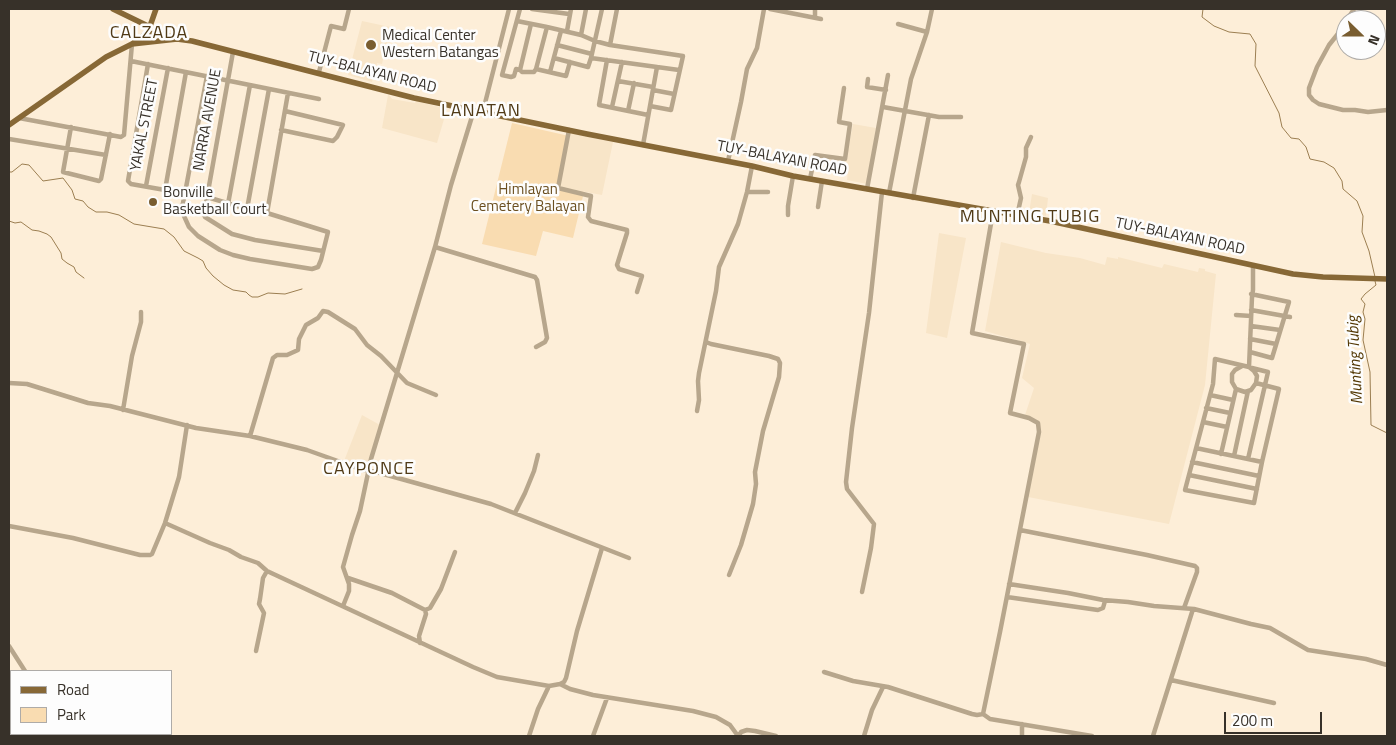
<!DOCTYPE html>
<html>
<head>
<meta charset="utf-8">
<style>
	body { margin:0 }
	#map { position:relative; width:1396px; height:745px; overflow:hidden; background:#fdeed8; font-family:"Titillium Web",sans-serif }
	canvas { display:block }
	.frame { position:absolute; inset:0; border:10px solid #373129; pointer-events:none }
	.legend { position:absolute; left:10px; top:670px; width:162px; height:65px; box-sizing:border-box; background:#fdfdfd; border:1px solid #aeaba8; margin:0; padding:6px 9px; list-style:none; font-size:15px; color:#373129 }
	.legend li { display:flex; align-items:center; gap:10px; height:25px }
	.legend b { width:25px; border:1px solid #aeaba8 }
	.north { position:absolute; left:1336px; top:10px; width:50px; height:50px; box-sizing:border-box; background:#fdfdfd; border:1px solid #aeaba8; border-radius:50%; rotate:112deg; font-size:14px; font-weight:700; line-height:20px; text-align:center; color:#373129 }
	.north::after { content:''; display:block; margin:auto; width:18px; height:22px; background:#795d30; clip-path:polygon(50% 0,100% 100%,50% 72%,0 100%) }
	.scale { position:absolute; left:1224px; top:712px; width:98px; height:22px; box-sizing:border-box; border:2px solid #373129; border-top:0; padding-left:6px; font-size:15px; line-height:18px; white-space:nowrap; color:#373129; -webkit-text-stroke:4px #fdfdfd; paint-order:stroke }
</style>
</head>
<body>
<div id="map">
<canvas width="1396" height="745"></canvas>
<div class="frame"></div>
<ul class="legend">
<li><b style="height:6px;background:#876836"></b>Road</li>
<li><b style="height:14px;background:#f9dcb1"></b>Park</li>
</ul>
<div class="north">N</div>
<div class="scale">200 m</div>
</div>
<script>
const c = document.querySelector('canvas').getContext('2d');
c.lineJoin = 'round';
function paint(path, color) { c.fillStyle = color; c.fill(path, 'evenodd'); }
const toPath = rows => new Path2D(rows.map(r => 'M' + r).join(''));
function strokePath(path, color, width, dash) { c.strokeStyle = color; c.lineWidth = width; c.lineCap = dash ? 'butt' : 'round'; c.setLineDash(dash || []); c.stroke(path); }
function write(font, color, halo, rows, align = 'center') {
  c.font = font + ' "Titillium Web",sans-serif'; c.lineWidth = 5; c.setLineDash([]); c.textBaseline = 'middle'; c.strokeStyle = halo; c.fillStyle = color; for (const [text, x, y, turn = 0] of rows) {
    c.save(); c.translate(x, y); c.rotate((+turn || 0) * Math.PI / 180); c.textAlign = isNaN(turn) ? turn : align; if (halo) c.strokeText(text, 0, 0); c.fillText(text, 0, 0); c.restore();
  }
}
paint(toPath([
	[362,21,390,27,382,64,377,63,372,82,348,75],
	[388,95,390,96,392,99,415,103,416,101,447,109,437,143,382,128],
	[853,124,876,128,867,184,847,180,848,171,844,170],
	[570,133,613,142,602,195,559,187],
	[1032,194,1048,198,1046,216,1029,213],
	[939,233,966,238,947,338,926,333],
	[1001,242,1046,253,1080,258,1105,265,1107,257,1118,259,1118,257,1162,268,1164,264,1198,272,1199,268,1205,269,1205,271,1216,274,1205,385,1169,524,1028,497,1041,432,1038,421,1025,415,1034,388,1022,378,1030,344,985,331],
	[362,415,380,425,367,468,355,463,344,461]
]), '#f8e5c8');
paint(toPath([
	[512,123,569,136,560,187,584,192,573,238,543,231,536,256,482,244]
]), '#f9dcb1');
strokePath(toPath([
	[1203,9,1202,17,1214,26,1229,32,1250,34,1256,44,1255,66,1279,113,1282,127,1291,138,1299,139,1306,147,1310,159,1324,162,1334,168,1342,181,1343,189,1357,201,1363,216,1362,232,1369,251,1375,277],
	[9,172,12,172,22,164,29,165,43,181,63,178,72,190,75,199,83,201,88,207,96,212,107,212,119,215,134,224,164,229,174,237,184,251,198,258,203,261,206,268,213,276,224,285,233,290,246,292,249,295,252,297,258,297,268,293,285,294,302,289],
	[9,221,15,223,21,222,32,230,39,231,47,234,51,237,61,253,62,259,67,263,74,267,76,272,84,278],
	[1375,281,1376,285,1365,294,1361,299,1365,304,1363,312,1365,319,1363,340,1370,372,1371,425,1387,433]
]), '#9b7e51', 1);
strokePath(toPath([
	[520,9,502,75,511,77,514,76,516,69,520,70],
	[532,9,569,14],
	[602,9,591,58,679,70],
	[770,9,821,19],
	[815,17,815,9],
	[1347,20,1354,9],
	[517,21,547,27,581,35,595,41,610,45,683,56,671,110,650,106],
	[1346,21,1337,35,1329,45,1317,67,1309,88,1309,95,1313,100,1319,104,1343,110,1355,110,1368,112,1387,110],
	[531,24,520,70,522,72,534,72,536,69,547,27],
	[898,24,927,32],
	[567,31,571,9],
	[581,35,586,9],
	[557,45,592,54],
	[610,45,617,9],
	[233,52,204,214,205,217,232,234,255,240,323,251],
	[554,58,588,67,591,58],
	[607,60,599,105,648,115],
	[131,61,319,99],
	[148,64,128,181,131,184,165,190,185,193,207,197,247,209,267,213,328,232,321,260,318,267,312,269,250,259,233,255,220,250,198,236,189,227,184,216,182,208,185,193,207,76],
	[536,69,566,76,570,62],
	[319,72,331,26,344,29,349,9],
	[550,72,561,31],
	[868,79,867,87,886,90],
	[618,81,653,87],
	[653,90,674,94],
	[612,107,622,62],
	[883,107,939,117,961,117],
	[483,111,509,9],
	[628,111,634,83],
	[19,118,121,137,124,135,132,44],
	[71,127,63,172,99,181,101,179,110,134],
	[281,130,333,141,337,137,343,125,285,111],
	[569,130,558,188,591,196,588,217,591,221,627,230,627,233,617,265,619,269,642,276,637,292],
	[9,139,106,155],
	[643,145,657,67],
	[728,161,741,102,747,69,757,48,764,9],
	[810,179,815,155,845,159,850,124,839,122,844,88],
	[146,186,168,68],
	[867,189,888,75],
	[165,190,186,72],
	[747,192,768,192],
	[889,193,911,79,927,32,932,9],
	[913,198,929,115],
	[228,204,250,85],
	[818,207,822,181],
	[247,209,269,89],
	[993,212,972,333,1024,344,1010,413,1029,418,1038,423,1039,432,1000,632,983,714,990,719,1092,736],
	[267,213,288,93],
	[788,215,788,206,793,176],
	[1017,216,1021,198,1018,185,1019,182,1026,157,1026,148,1031,137],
	[435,247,535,277,537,280,547,338,545,342,536,347],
	[1251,310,1290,317],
	[1236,315,1251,316],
	[1251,326,1280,330],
	[1250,339,1276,344],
	[706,342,711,344,769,356,778,359,780,363,779,377,763,431,755,472,756,484,753,504,741,545,729,575],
	[1250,352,1272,358,1289,302,1251,294],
	[1242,366,1235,370,1232,374,1232,382,1236,389,1245,392,1251,390,1256,383,1257,376,1254,371,1249,367,1215,359,1213,384,1185,490,1254,503,1262,462,1279,389,1256,383],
	[1249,367,1252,297,1253,290,1253,266],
	[9,383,27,384,88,403,110,406,196,428,250,436,307,450,363,470,369,470,491,504,629,558],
	[1210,395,1233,400],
	[1206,408,1230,413],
	[123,410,132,356,141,322,141,312],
	[697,411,699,400,698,381,699,373,716,291,719,267,738,224,747,192,752,166],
	[1203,422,1227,427],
	[250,436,273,358,277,355,287,355,298,350,299,339,306,325,318,318,323,311,328,312,355,329,367,345,381,356,407,383,436,395],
	[1196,448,1262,462],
	[1221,454,1236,389],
	[1234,456,1248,391],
	[1248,459,1268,372,1252,368],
	[1192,462,1259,476],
	[1189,475,1257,489],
	[515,513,525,493,534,471,538,455],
	[165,523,210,543,229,550,241,557,258,563,267,571,473,667,497,677,549,686,560,684,564,682,566,678,577,631,602,548],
	[9,526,73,538,140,555,150,555,152,554,165,523,179,477,187,425],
	[1020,530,1147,555,1195,566,1197,568,1197,572,1184,608],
	[348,578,392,593,425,610,430,608,441,589,455,552],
	[1009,584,1068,593,1103,600,1128,602,1154,606,1194,609,1251,624,1270,628,1308,650,1366,659,1387,665],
	[862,592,871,548,874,524,847,489,846,482,852,428,869,313,882,192],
	[1007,597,1098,610,1103,608,1105,601],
	[343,606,349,591,349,584,343,567,352,535,360,511,371,459,435,247,451,185,474,110],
	[420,643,419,636,426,614,425,610],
	[9,646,25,671],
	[256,651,264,613,259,604,260,599,263,578,267,571],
	[824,672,853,681,888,687,972,714,977,715,983,714],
	[1171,680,1274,703],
	[560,684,570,689,593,695,693,711,716,717,730,725,738,736],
	[1022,724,1022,736],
	[42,736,42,734],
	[529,736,538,709,549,686],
	[593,736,607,698],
	[739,736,741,732,747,730,755,731,776,736],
	[864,736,872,710,883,687],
	[1153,736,1193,609]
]), '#b7a68c', 4.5);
strokePath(toPath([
	[113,9,150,27],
	[149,29,156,9],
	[132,44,177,39,192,41,414,98,587,134,752,166,793,176,1050,221,1293,274,1323,277,1387,279],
	[9,125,106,57,132,44,143,36,149,34,158,33,175,38]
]), '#876836', 5.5);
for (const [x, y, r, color] of [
	[371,45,6,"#795d30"],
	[153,202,5,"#795d30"]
]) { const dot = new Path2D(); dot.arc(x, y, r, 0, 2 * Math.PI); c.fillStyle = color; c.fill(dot); strokePath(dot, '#fdfdfd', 2); }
write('15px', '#373129', '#fdfdfd', [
	["Medical Center",382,36],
	["Western Batangas",382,53],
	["Bonville",163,193],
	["Basketball Court",163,210]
], 'left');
write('15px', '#373129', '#fdfdfd', [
	["TUY-BALAYAN ROAD",372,73,14],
	["NARRA AVENUE",208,120,-80],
	["YAKAL STREET",145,125,-79],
	["TUY-BALAYAN ROAD",782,159,11],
	["TUY-BALAYAN ROAD",1180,237,12]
]);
write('15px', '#6b4f20', '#fdfdfd', [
	["Himlayan",528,190],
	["Cemetery Balayan",528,207]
]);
write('italic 16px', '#533804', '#fdfdfd', [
	["Munting Tubig",1356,360,-93]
]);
c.letterSpacing = '1px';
write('18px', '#503a16', '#fdfdfd', [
	["CALZADA",149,34],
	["LANATAN",481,112],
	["MUNTING TUBIG",1030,218],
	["CAYPONCE",369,470]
]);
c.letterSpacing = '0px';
</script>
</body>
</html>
